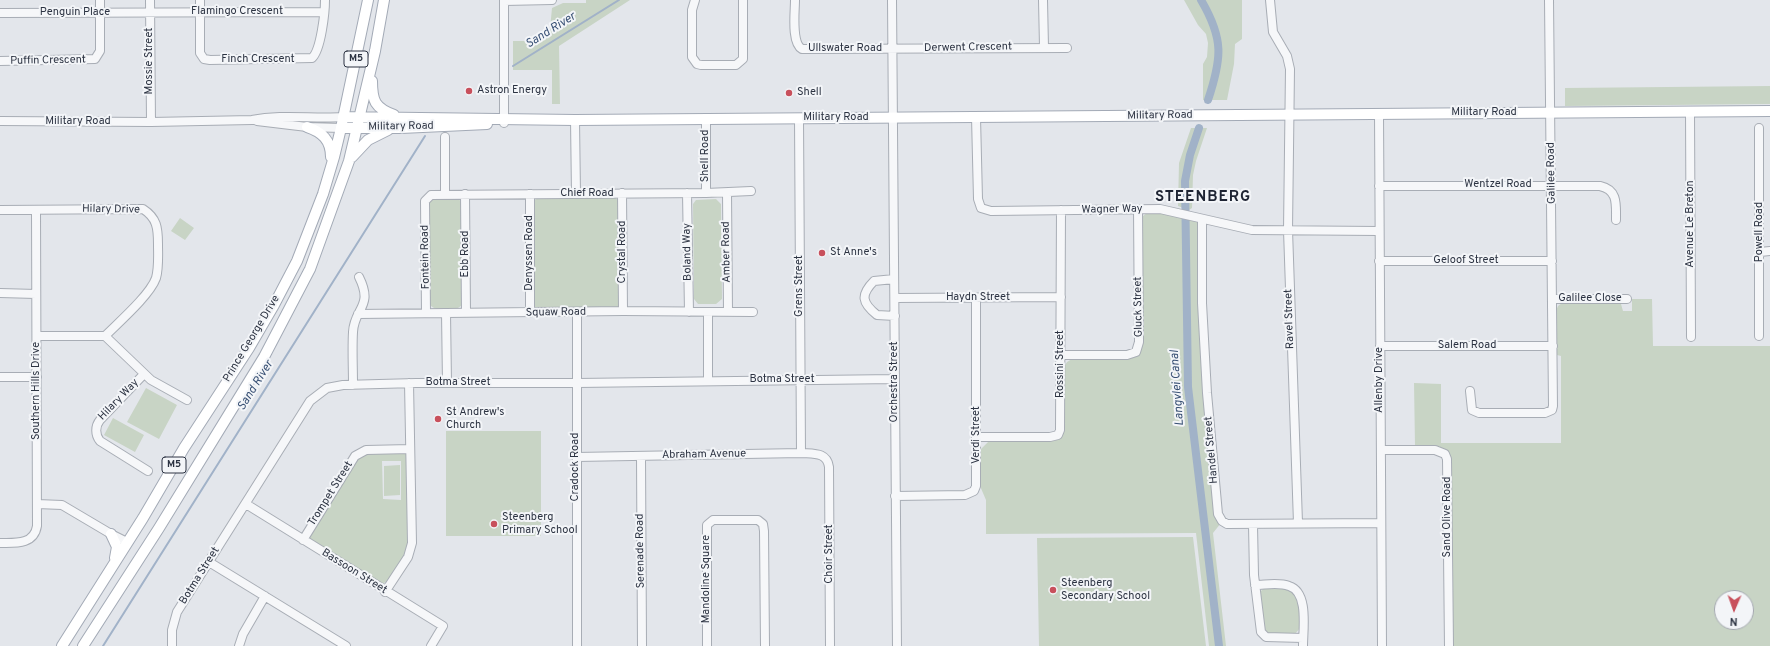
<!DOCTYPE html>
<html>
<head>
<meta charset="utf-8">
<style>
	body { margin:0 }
	#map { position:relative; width:1770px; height:646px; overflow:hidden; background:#e3e6eb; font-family:Overpass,sans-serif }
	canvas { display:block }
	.north { position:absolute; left:1714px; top:590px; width:40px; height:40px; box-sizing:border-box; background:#f3f5f8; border:1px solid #a3a7af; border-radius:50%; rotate:182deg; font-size:11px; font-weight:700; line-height:16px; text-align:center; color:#2c3342 }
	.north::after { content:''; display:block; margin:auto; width:14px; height:18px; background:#c8505c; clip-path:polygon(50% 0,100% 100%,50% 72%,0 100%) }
</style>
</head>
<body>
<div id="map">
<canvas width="1770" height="646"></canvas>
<div class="north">N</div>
</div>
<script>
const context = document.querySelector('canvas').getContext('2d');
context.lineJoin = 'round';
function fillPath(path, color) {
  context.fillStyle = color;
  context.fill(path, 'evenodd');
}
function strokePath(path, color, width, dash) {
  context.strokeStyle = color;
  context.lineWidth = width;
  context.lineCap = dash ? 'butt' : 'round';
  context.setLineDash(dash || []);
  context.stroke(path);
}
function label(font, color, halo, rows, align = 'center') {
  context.font = font + ' Overpass,sans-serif';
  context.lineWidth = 4;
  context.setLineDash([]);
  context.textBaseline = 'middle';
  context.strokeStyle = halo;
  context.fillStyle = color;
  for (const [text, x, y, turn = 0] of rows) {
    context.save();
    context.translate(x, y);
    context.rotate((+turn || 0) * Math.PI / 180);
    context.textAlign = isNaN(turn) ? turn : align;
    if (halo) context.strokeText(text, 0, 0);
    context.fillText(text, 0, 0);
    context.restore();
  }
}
fillPath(new Path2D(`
	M586,0H630L559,46L560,104H552V70H513V41H530L550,29L552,8L563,3H586Z
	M1184,0H1242V39L1235,44L1234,64L1227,100H1203V64L1207,57L1208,43L1206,34L1198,25Z
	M1770,86V104L1565,106V88Z
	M1191,128H1207L1196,161L1193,175L1192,208L1189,210L1178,206L1179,163Z
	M614,197L618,200L620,204V303L618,307L615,309L540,310L535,308L533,303V204L534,200L539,198Z
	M434,198H456L461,201L463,207V303C459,313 433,313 429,303L428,205L430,201Z
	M716,199L721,204L722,299L716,304H698L694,299L693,204L696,200Z
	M1147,213H1164L1196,221L1199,224L1200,309L1221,523L1213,533L1226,646H1209L1196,533L986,534V500L980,486V450L989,441H1054L1062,437L1064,430V367L1067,362L1072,359L1138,354L1142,347L1141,222L1143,216Z
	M180,218L194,228L185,240L171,231Z
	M1632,299H1652L1653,346H1770V646H1449L1445,454L1439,446H1415L1414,383L1441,384V443H1561V356L1557,355L1556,311L1558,306L1562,303L1616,302L1621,304L1623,311H1632ZM1722,598H1746V622H1722Z
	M146,388L177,405L159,439L127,422Z
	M113,418L144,435L135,452L104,435Z
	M446,431H541V536H446Z
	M404,453H407L408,546C405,555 391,581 382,584L309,539V535L355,460L364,454ZM382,461H401V500L383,499Z
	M400,465V495L384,496V466Z
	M1193,537L1206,646H1039L1037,538Z
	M1286,587L1300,598V628L1295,634H1268L1265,632L1260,592L1264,588Z`), '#c8d4c5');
strokePath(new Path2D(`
	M513,66L619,0
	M103,646L425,136`), '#a1b2c8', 2);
strokePath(new Path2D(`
	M1201,0C1224,39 1222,58 1208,100
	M1199,128L1190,155L1185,181L1188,387L1219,646`), '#a1b2c8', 8);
const minor = new Path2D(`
	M150,0L151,122
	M200,0V53L204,59L210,60L312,58C321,50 325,12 325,0
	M504,0V123
	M695,0L692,10V57L697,64L701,65H736L743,59V0
	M795,0C795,12 791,43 802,49L1067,48
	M892,0L897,646
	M1043,0L1044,47
	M1270,0L1273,32L1287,56L1290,69L1288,230L1298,523
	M504,1L552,0
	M0,13L324,12
	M0,61L95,59L100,51V0
	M1690,111L1691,337
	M1379,114L1382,646
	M976,117L978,199L981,208L991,211L1160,209L1252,230L1379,231
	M799,118L801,453
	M706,119V193
	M575,120L576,194
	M0,121L151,122L252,120C282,114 313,119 343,117
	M257,121L307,127L341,128
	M1759,128V336
	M1379,186H1600C1618,190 1616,204 1616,220
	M622,193L623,311
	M687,193L689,312
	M727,193L728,311
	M445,194V137
	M465,194L466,313
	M530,194V313
	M0,210L143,209C157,218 158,228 158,244C158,255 159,267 156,278C150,295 119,322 105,336
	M1202,219V303L1207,393L1218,514L1222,521L1227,524L1381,523
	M1760,252L1770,251
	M1379,261H1552
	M894,279L874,281C860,295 862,303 877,315L895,316
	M0,293L36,294
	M895,298L1061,297
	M1552,299H1627
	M426,313L425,201L431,195L706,193L751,191
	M446,313L447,383
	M358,314L623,311L753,312
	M37,336H105L151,380L187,400
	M1380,346H1553
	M1061,355H1127L1136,352L1139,342L1138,209
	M144,374L100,420C95,426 95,435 100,441L148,471
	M0,377H37
	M708,380V312
	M353,385C353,367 352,350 353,332C354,308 374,307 359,277
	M1470,391L1472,410L1479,413H1545L1552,410L1553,406L1549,0
	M977,437H1050L1058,435L1060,430L1061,210
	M1381,450H1435L1445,454L1447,459L1449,646
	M641,456L642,646
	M576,457L801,453C814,454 827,452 829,467L830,646
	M895,496L965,495L974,491L976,486V298
	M37,504L62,505L111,534L127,542
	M246,504L443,626L431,646
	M1253,525L1254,575L1261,632L1266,637L1303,638
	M303,540L355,456L366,450L410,449
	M0,543C15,543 34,545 37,526L36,210
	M209,562L346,646
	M1255,585C1265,585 1279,582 1289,586C1309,592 1303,629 1303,646
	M385,592L408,557L412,543L409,383
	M172,646V630L177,612L310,401L327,388L343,385L416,383H577L895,379
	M239,646L243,634L265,596
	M577,646V313
	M707,646V525L713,520H758L763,524L764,531L765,646`);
const major = new Path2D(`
	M372,81C372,101 375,108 394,115
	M343,117L575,120L1770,111
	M307,127C322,132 331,140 331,157
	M341,128H401L487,124
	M352,157L368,140L388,130
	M111,534L117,547L115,558
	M62,646L143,518L184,448L249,348L274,305L297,261L323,194L334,157L341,128L368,0
	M83,646L159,528L264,357L310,269L349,161L375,51L384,0`);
strokePath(minor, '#a8adb5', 10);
strokePath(major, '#a3aab6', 12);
strokePath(minor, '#f6f7f9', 8);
strokePath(major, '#fff', 10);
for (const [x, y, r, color] of [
	[469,91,4,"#c8505c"],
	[789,93,4,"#c8505c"],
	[822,253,4,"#c8505c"],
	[438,419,4,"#c8505c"],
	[494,524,4,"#c8505c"],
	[1053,590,4,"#c8505c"]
]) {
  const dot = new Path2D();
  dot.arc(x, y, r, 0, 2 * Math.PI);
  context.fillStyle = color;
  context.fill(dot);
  strokePath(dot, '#f3f5f8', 1.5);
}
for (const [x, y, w] of [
	[356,59,24],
	[174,465,24]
]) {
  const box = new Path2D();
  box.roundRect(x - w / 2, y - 8, w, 16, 3);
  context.fillStyle = '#f3f5f8';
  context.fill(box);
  strokePath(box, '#2c3342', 1);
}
label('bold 10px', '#2c3342', null, [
	["M5",356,59],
	["M5",174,465]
]);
label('11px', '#2c3342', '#f3f5f8', [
	["Flamingo Crescent",237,12],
	["Penguin Place",75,13],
	["Derwent Crescent",968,48,-1],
	["Ullswater Road",845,49],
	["Finch Crescent",258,60],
	["Puffin Crescent",48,61,-1],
	["Mossie Street",150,61,-90],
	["Military Road",1484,113],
	["Military Road",1160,116,-1],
	["Military Road",836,118],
	["Military Road",78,122],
	["Military Road",401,127,-1],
	["Shell Road",706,156,-90],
	["Galilee Road",1552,173,-91],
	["Wentzel Road",1498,185],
	["Chief Road",587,194],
	["Hilary Drive",111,210,1],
	["Wagner Way",1112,210,-1],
	["Avenue Le Breton",1691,224,-90],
	["Powell Road",1760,232,-90],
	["Crystal Road",623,252,-90],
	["Boland Way",688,252,-91],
	["Amber Road",727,252,-91],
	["Denyssen Road",530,253,-90],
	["Ebb Road",466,254,-90],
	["Fontein Road",426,257,-91],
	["Geloof Street",1466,261],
	["Grens Street",800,286,-90],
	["Haydn Street",978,298],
	["Galilee Close",1590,299],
	["Gluck Street",1139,307,-91],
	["Squaw Road",556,313,-1],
	["Ravel Street",1290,319,-92],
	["Prince George Drive",252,339,-59],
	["Salem Road",1467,346],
	["Rossini Street",1061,364,-90],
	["Botma Street",782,380],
	["Allenby Drive",1380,380,-90],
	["Orchestra Street",895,382,-90],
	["Botma Street",458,383],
	["Southern Hills Drive",37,391,-90],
	["Hilary Way",119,400,-46],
	["Verdi Street",977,435,-90],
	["Handel Street",1212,450,-95],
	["Abraham Avenue",704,455,-1],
	["Cradock Road",576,467,-90],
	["Trompet Street",331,494,-58],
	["Sand Olive Road",1448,517,-90],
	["Serenade Road",641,551,-91],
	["Choir Street",830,554,-90],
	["Bassoon Street",354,572,32],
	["Botma Street",200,576,-58],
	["Mandoline Square",707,579,-90]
]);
label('11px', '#2c3342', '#f3f5f8', [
	["Astron Energy",477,91],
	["Shell",797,93],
	["St Anne's",830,253],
	["St Andrew's",446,413],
	["Church",446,426],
	["Steenberg",502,518],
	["Primary School",502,531],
	["Steenberg",1061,584],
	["Secondary School",1061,597]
], 'left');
label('italic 12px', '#385074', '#f3f5f8', [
	["Sand River",551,31,-32],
	["Sand River",256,386,-58],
	["Langvlei Canal",1178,388,-94]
]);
context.letterSpacing = '1px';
label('bold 15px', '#1e2433', '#f3f5f8', [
	["STEENBERG",1203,198]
]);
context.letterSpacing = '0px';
</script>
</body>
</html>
